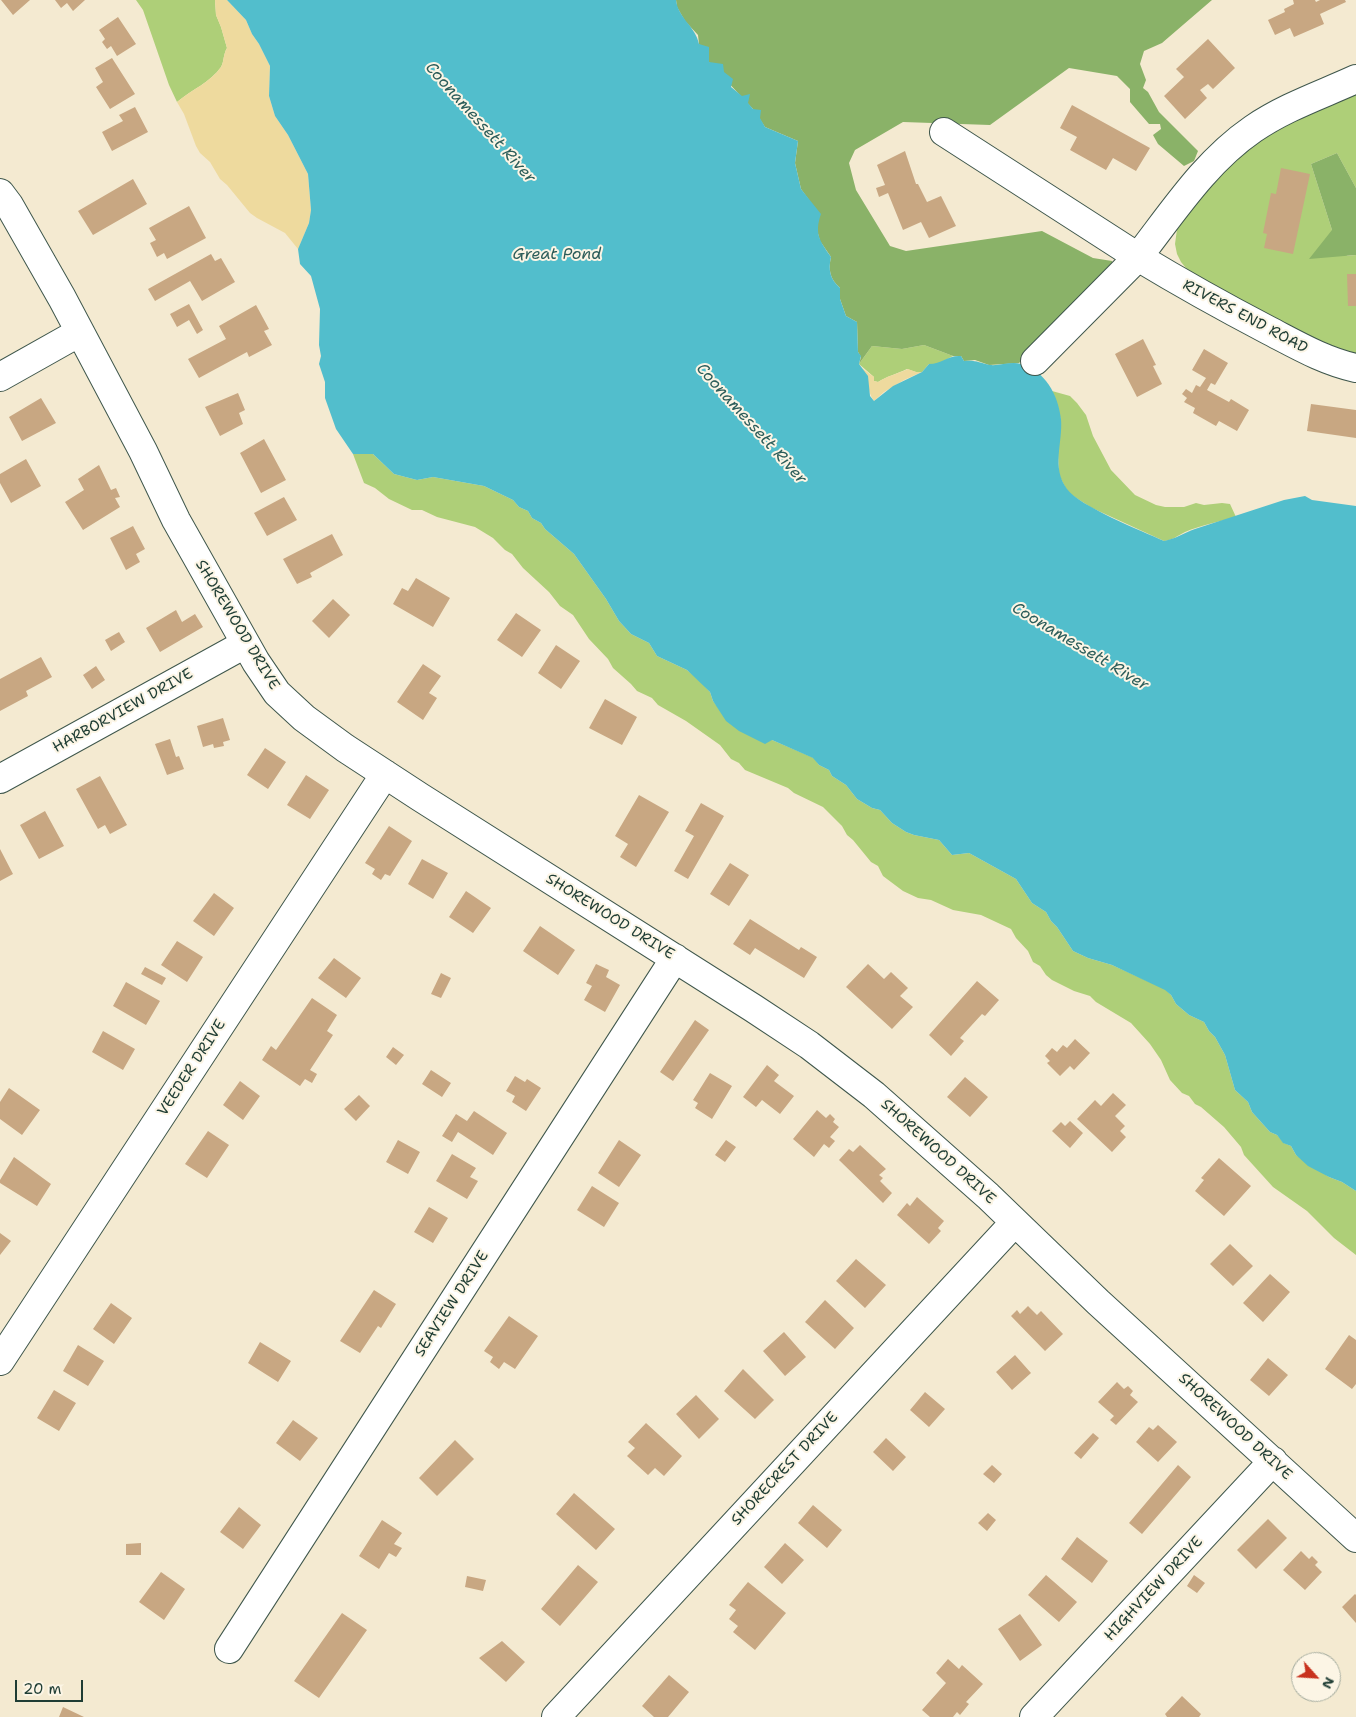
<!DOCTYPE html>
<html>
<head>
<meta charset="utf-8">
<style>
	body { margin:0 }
	#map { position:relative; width:1356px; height:1717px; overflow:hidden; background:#f4ead1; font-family:"Shantell Sans",sans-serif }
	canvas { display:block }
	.north { position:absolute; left:1291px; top:1652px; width:50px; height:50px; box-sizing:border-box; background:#fcf5e5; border:1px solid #a4ab9e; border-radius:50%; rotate:116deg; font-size:14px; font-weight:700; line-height:20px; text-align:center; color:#1f3d34 }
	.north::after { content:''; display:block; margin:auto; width:18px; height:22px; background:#c8321e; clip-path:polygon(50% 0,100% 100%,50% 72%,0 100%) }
	.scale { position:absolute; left:15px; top:1680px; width:68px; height:22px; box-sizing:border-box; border:2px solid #1f3d34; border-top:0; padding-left:6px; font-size:15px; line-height:18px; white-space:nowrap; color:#1f3d34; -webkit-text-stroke:4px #fcf5e5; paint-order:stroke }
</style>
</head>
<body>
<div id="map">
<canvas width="1356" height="1717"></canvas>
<div class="north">N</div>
<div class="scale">20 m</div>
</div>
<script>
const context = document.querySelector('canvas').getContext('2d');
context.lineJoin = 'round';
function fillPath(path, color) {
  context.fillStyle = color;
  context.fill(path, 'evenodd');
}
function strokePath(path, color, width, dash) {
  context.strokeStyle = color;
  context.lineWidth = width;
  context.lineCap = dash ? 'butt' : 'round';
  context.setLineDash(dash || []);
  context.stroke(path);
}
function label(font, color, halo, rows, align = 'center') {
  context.font = font + ' "Shantell Sans",sans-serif';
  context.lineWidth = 4;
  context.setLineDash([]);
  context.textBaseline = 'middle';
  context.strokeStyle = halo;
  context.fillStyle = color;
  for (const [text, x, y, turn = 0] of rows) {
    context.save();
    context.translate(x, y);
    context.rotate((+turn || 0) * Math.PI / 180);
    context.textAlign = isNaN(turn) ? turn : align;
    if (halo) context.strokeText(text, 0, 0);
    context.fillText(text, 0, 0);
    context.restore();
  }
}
fillPath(new Path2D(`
	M136,0H215L216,15L221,27L227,48C223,55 224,62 221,67C211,82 191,90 177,102L169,85L143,10Z
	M1356,91V188L1337,153L1311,164L1332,230L1347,256L1356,255V361L1343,357L1190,273L1181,262L1177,254L1175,244L1178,222L1212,179L1258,139L1300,117Z
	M924,345L953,356L938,364H929L922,372H916L907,369C897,374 887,376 878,382L874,381V377L859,364L872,346L902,349Z
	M1052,391L1070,396L1077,403L1086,415L1093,436L1111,470L1135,495L1156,505L1165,507H1184L1196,503L1204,505L1222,503L1230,504L1236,517C1219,522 1201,525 1185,532C1177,536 1173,540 1164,541L1092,508L1070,494L1065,487L1059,475L1058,453L1061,420Z
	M353,454H373L394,474L417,480L433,477L484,486L513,500L519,507L528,511L532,518L541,523L545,529L574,554L606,599L619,621L631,634L649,643L657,656L687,670L700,681L710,692L713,701L723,714L772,740L814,758L819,765L829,770L832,776L846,785L857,799L872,808L880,810L892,823L906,832L914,835L939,840L952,855L969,853L1016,879L1032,903L1046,912L1051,921L1057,927L1073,951L1088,958L1112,965L1165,989L1171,995L1176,1004L1189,1015L1204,1022L1209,1031L1215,1037L1225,1055L1235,1090L1248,1102L1252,1112L1270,1132L1277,1135L1284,1143L1291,1146L1296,1155L1329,1177L1342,1182L1356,1191V1255L1334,1238L1307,1211L1273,1187L1244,1155L1241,1147L1224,1127L1201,1107L1195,1104L1189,1096L1182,1093L1170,1080L1161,1060L1150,1044L1131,1023L1096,1002L1090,996L1074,991L1052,980L1046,975L1040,966L1033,962L1028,951L1016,938L1011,929L981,915L953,910L931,900L918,898L903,891L883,876L878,866L871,862L853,840L847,835L842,826L823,807L794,793L788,788L745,770L739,763L731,759L720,745L686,721L658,705L652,698L637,691L631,684L613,668L608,659L589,639L573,615L560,606L549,592L523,568L512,554L505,550L493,538L475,527L437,517L422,510H412L389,499L375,488L364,483Z`), '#aecf78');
fillPath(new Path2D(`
	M676,0H1212L1162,43L1144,51L1140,64L1146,80L1143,88L1148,92L1159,112L1198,151L1194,161L1184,166L1158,144L1153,135L1161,129L1160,124H1149L1130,102V89L1117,76L1069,68L990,125L903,122L855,150L849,163L856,190L890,246L906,251L1042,231L1093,258L1112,261L1113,276L1019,363L989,365L975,360L964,361L961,356H953L924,345L902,349L872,346L859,364L861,357L858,352L857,322L846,316L840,299V288C830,279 828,270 831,257L820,241L809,200L801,189L795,163L798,141L765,127L753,109L709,62L699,44L698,35L685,21L677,7Z
	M1337,153L1356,188V255L1309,259L1332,230L1311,164Z`), '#8ab268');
fillPath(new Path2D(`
	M215,0H227L246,20L252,34L259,44L270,66L269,96L275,116L288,135L308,174L311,210L309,223L298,249L285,233L257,218L250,213L227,185L220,179L210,162L200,153L196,146L184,114L177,102C191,90 211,82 221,67C224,62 223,55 227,48L221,27L216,15Z
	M862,368L874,377V381L878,382C887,376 897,374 908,369L916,372H922L904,380L884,392L874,401C866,390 870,380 862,368Z`), '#eeda9e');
fillPath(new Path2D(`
	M227,0H676C678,18 696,27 699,44L709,47V62L723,64L724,72L733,79L731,87L742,96L750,94L748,103L753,109L761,110L760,118L765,127L798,141L795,163L801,189L821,214C814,234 820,241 831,257C828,270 830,279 840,288V299L846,316L857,322L858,352L861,356L859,364L868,376L870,396L874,401L893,386L922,372L929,364C942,364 948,355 961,356L964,361C977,360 979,363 990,365C1000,366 1011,361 1021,364C1045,371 1058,394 1061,419C1063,443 1051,467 1067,489C1079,506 1142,531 1164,541C1175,539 1184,533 1195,529L1284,500L1305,496L1312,500L1356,506V1191L1342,1182L1329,1177L1308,1166L1296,1155L1291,1146L1283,1143L1277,1135L1270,1132L1252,1112L1248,1102L1235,1090L1225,1055L1215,1037L1209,1031L1204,1022L1189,1015L1176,1004L1171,995L1165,990L1112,965L1088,958L1073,951L1057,927L1051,921L1046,912L1032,903L1016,879L969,853L952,855L939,840L914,835L906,832L892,823L880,810L872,808L857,799L846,785L832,776L829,770L819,765L813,758L772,740L765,744L739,731L726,721L713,701L710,692L687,670L657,656L649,643L631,634L619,621L606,599L574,554L545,529L541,523L532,518L528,511L519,507L513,500L484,486L433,477L417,480L394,474L373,454H353L336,429L325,398V382L319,364L321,356L319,345L320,309L311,276L300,264L298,249L309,223L311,210L308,174L288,135L275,116L269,96L270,66L259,44L252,34L246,20Z`), '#52becc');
fillPath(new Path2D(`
	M1,0H30L13,15Z
	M55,0H85L73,11L67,3L61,8Z
	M1293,0H1315L1316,2L1320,0H1345L1346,2L1320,14L1324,24L1294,37L1290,28L1275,35L1268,20L1285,12L1284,9L1294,4Z
	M118,17L136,44L117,56L111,46L107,49L102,42L105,39L99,30Z
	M1208,39L1235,68L1213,89L1208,84L1200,90L1207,98L1185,119L1164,96L1184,77L1176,69Z
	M112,58L135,94L110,109L96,87L103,82L95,68Z
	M1072,105L1150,148L1136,171L1113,158L1106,170L1070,150L1077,137L1060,128Z
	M135,107L148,132L112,151L102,132L123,121L119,115Z
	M905,151L916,184H918L927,202L941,196L956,226L929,238L921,222L903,230L888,193L879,197L876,188L885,185L877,165Z
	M1281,168L1310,174L1293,254L1264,248L1267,234L1263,233L1271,193L1276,194Z
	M133,179L147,204L93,235L78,211Z
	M189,206L206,238L167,259L164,253L157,257L150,243L156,240L149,228Z
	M211,254L215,261L221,258L235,282L202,301L190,281L155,301L148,289Z
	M1347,274H1356V306H1348Z
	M189,304L203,330L197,334L189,320L177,327L170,314Z
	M256,305L269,329L264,331L272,345L249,357L247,352L199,378L188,359L226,339L219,326Z
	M1143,339L1156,365L1153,366L1162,384L1137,397L1115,354Z
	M1204,349L1228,363L1215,385L1211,383L1207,390L1229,402L1231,399L1249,410L1237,431L1219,421L1216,426L1193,413L1195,408L1184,402L1187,398L1182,394L1186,389L1192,393L1196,385L1200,387L1206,378L1192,370Z
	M238,393L245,410L239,413L243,424L220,436L205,407Z
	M41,398L56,423L22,441L9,417Z
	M1311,404L1356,410V438L1307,431Z
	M264,439L286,480L261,493L240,453Z
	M26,459L41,486L11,503L0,483V474Z
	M99,465L111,490L116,488L120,497L115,498L120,507L83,530L65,502L84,490L78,479Z
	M284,497L297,520L267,536L254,513Z
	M133,526L145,549L136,554L140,562L126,570L110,538Z
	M332,534L343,555L310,573L312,577L297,584L283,559Z
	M416,578L450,598L433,627L393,604L402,588L408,591Z
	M333,599L350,615L329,638L312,621Z
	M176,610L182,622L195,614L203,627L160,652L146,628Z
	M516,613L541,630L522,657L497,640Z
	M119,632L125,642L111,651L105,640Z
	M556,645L580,661L561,689L538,673Z
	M41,657L52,677L26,691L28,696L0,711V679Z
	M423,664L441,676L429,693L437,698L423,720L397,702Z
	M96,666L105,680L92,689L83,675Z
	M605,699L637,717L622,745L589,728Z
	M223,718L230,740L223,742L224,746L214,748L213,744L203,747L197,726Z
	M170,739L176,757L179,756L184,769L167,775L155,744Z
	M265,748L286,762L268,789L247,775Z
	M306,775L329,790L310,819L287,805Z
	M100,776L127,825L110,834L105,825L98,829L76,789Z
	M639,795L669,812L636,867L620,857L628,844L615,836Z
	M701,803L724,816L688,879L674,871L694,836L685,831Z
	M45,811L64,846L39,859L20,825Z
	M389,826L412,841L390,876L385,874L381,880L372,874L375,869L365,863Z
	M0,849L13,874L0,881Z
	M422,859L448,873L433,899L408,884Z
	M730,863L749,875L729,906L710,894Z
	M466,891L491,908L473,933L449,917Z
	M214,893L234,908L214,936L193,921Z
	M750,919L799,950L801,947L817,957L804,978L755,948L750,955L733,944Z
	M540,926L575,950L558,975L523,951Z
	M177,941L203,957L187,982L161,965Z
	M334,958L361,978L346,998L318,978Z
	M596,964L609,970L606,977L620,985L605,1012L584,1000L592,986L586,983Z
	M868,964L884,979L891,972L908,988L900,996L913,1007L892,1029L846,987Z
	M145,967L166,978L162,985L141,974Z
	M441,973L451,978L441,998L431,994Z
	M977,981L999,1000L985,1016L982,1014L960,1038L964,1041L951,1056L929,1035Z
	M126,982L160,1001L146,1025L113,1006Z
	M312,998L337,1015L327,1031L333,1035L310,1070L317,1074L312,1083L305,1079L300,1086L262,1060L271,1046L276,1050Z
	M695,1020L709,1030L673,1081L660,1072Z
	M103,1031L135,1049L123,1070L92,1052Z
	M1075,1039L1090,1053L1074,1070L1070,1066L1060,1076L1047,1063L1050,1061L1045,1056L1052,1048L1057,1052L1063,1045L1067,1048Z
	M393,1047L404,1055L396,1065L386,1057Z
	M767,1065L779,1075L774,1081L794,1096L780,1114L762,1100L756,1107L743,1097Z
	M431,1070L451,1083L442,1097L422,1084Z
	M710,1073L732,1086L712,1119L695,1108L698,1103L693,1100Z
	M515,1076L525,1082L527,1079L541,1088L526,1111L512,1102L515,1096L506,1091Z
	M965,1077L988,1097L970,1117L947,1097Z
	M240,1081L260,1096L243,1120L223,1105Z
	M9,1088L40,1110L22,1135L0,1119V1102Z
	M1113,1093L1126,1105L1115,1116L1125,1126L1120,1131L1126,1137L1112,1152L1077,1119L1095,1100L1101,1106Z
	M359,1095L370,1106L356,1121L344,1109Z
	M817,1110L826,1118L830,1114L835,1119L833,1122L839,1127L830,1137L835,1141L829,1148L824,1144L814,1157L793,1139Z
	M474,1111L507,1133L493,1155L458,1132L452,1142L442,1136L456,1114L467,1121Z
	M1070,1121L1083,1133L1070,1148L1052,1131L1061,1122L1065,1126Z
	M208,1131L229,1145L207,1178L185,1164Z
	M398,1140L420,1152L408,1174L386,1162Z
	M619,1140L641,1155L619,1187L598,1173Z
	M726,1140L736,1147L725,1162L715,1155Z
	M860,1145L886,1169L879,1175L883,1178L880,1181L892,1193L883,1203L839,1160L849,1149L853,1152Z
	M452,1154L476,1168L470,1177L478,1181L467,1199L436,1181Z
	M14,1157L51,1184L37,1206L0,1183V1180Z
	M1219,1158L1251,1186L1224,1216L1195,1191L1204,1180L1201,1178Z
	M592,1186L619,1203L604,1227L577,1210Z
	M917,1197L944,1221L938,1228L941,1231L929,1244L897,1215L907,1203L910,1206Z
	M429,1207L448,1218L433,1243L414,1232Z
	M0,1233L11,1241L0,1255Z
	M1230,1244L1253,1266L1233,1286L1210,1264Z
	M856,1259L886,1285L865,1308L836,1281Z
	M1270,1274L1290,1292L1263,1322L1243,1303Z
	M374,1290L396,1304L381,1328L378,1326L360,1353L340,1341Z
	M825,1300L854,1328L835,1349L805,1322Z
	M111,1303L132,1318L114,1344L93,1329Z
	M1028,1306L1037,1315L1041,1311L1063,1334L1045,1351L1011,1316L1017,1310L1020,1314Z
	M509,1316L538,1336L515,1369L504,1362L499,1369L490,1362L493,1357L484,1351Z
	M784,1332L806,1357L785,1376L763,1351Z
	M1349,1335L1356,1340V1384L1352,1389L1325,1369Z
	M260,1342L291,1361L278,1382L248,1363Z
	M78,1345L104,1361L88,1386L63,1371Z
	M1015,1355L1031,1373L1012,1390L996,1372Z
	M1268,1358L1288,1375L1269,1396L1250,1380Z
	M743,1369L774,1400L755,1419L724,1391Z
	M1117,1382L1124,1389L1128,1386L1133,1391L1130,1395L1138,1402L1116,1425L1110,1420L1114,1416L1098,1402Z
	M54,1390L76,1403L59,1431L37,1418Z
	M925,1392L945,1409L929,1427L910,1410Z
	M696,1395L719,1419L699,1439L676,1414Z
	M293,1420L318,1438L300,1461L276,1443Z
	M646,1423L682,1456L664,1476L655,1468L648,1475L627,1456L635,1448L628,1442Z
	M1158,1425L1177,1442L1158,1462L1136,1442L1149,1427L1153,1430Z
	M1093,1433L1099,1438L1081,1459L1074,1453Z
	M886,1438L906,1457L893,1471L873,1452Z
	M455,1440L474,1459L437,1496L419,1478Z
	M992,1465L1002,1474L994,1483L983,1474Z
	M1178,1465L1191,1477L1142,1534L1129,1523Z
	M574,1493L615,1529L596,1550L556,1514Z
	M813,1505L842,1530L827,1548L798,1523Z
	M239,1507L261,1525L243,1549L220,1532Z
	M988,1513L996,1520L987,1531L978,1523Z
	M1268,1519L1287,1538L1256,1569L1237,1550Z
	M382,1520L402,1533L394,1544L402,1548L396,1557L389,1553L379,1569L359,1556Z
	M1077,1537L1108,1561L1092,1583L1061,1559Z
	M141,1543V1555H126V1544Z
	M785,1543L804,1560L782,1584L764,1567Z
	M1301,1551L1309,1559L1312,1556L1318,1562L1315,1565L1322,1572L1305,1590L1283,1570Z
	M578,1565L598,1582L560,1626L541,1609Z
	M161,1572L185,1589L164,1620L139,1602Z
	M1046,1575L1077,1602L1059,1622L1028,1595Z
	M1194,1575L1205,1583L1197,1593L1187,1586Z
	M467,1576L486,1580L483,1591L465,1587Z
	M748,1582L786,1613L755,1650L733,1632L738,1626L729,1619L736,1610L729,1605Z
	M1355,1594L1356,1595V1623L1342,1607Z
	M342,1613L367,1630L319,1698L294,1681Z
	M1020,1614L1042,1645L1020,1661L998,1629Z
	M502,1641L525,1662L506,1682L479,1658Z
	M948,1659L959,1669L962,1665L983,1684L966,1702L969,1704L960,1715L957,1712L953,1717H930L922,1710L946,1683L936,1673Z
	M669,1675L689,1692L668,1717H654L642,1706Z
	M1182,1696L1201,1714L1199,1717H1167L1165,1714Z
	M63,1707L84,1717H59Z`), '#c8a782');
const minor = new Path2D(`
	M1356,79C1321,95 1285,107 1253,129C1205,162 1173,212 1138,257C1181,283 1224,307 1268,330C1297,345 1324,361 1356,368
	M944,132L1138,257L1035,361
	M0,193L9,205L62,298L143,451L176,520L256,662L277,693L304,718L345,748L420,797L753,1008L809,1045L874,1095L988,1196L1098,1302L1356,1538
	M0,377L80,332
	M0,779L245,644
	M0,1361L385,774
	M229,1649L675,958
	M556,1717L1015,1222
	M1034,1717L1273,1461`);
strokePath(minor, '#3f574c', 30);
strokePath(minor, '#fff', 28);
label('15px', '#1f3d34', '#fcf5e5', [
	["RIVERS END ROAD",1245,317,28],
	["SHOREWOOD DRIVE",237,625,59],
	["HARBORVIEW DRIVE",123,711,-29],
	["SHOREWOOD DRIVE",610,917,32],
	["VEEDER DRIVE",192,1068,-57],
	["SHOREWOOD DRIVE",938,1152,42],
	["SEAVIEW DRIVE",452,1304,-57],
	["SHOREWOOD DRIVE",1235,1427,43],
	["SHORECREST DRIVE",785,1469,-47],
	["HIGHVIEW DRIVE",1154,1589,-47]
]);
label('italic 16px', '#2c5d5a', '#fcf5e5', [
	["Coonamessett River",480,123,48],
	["Great Pond",557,255],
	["Coonamessett River",751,424,48],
	["Coonamessett River",1080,647,31]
]);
</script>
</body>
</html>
